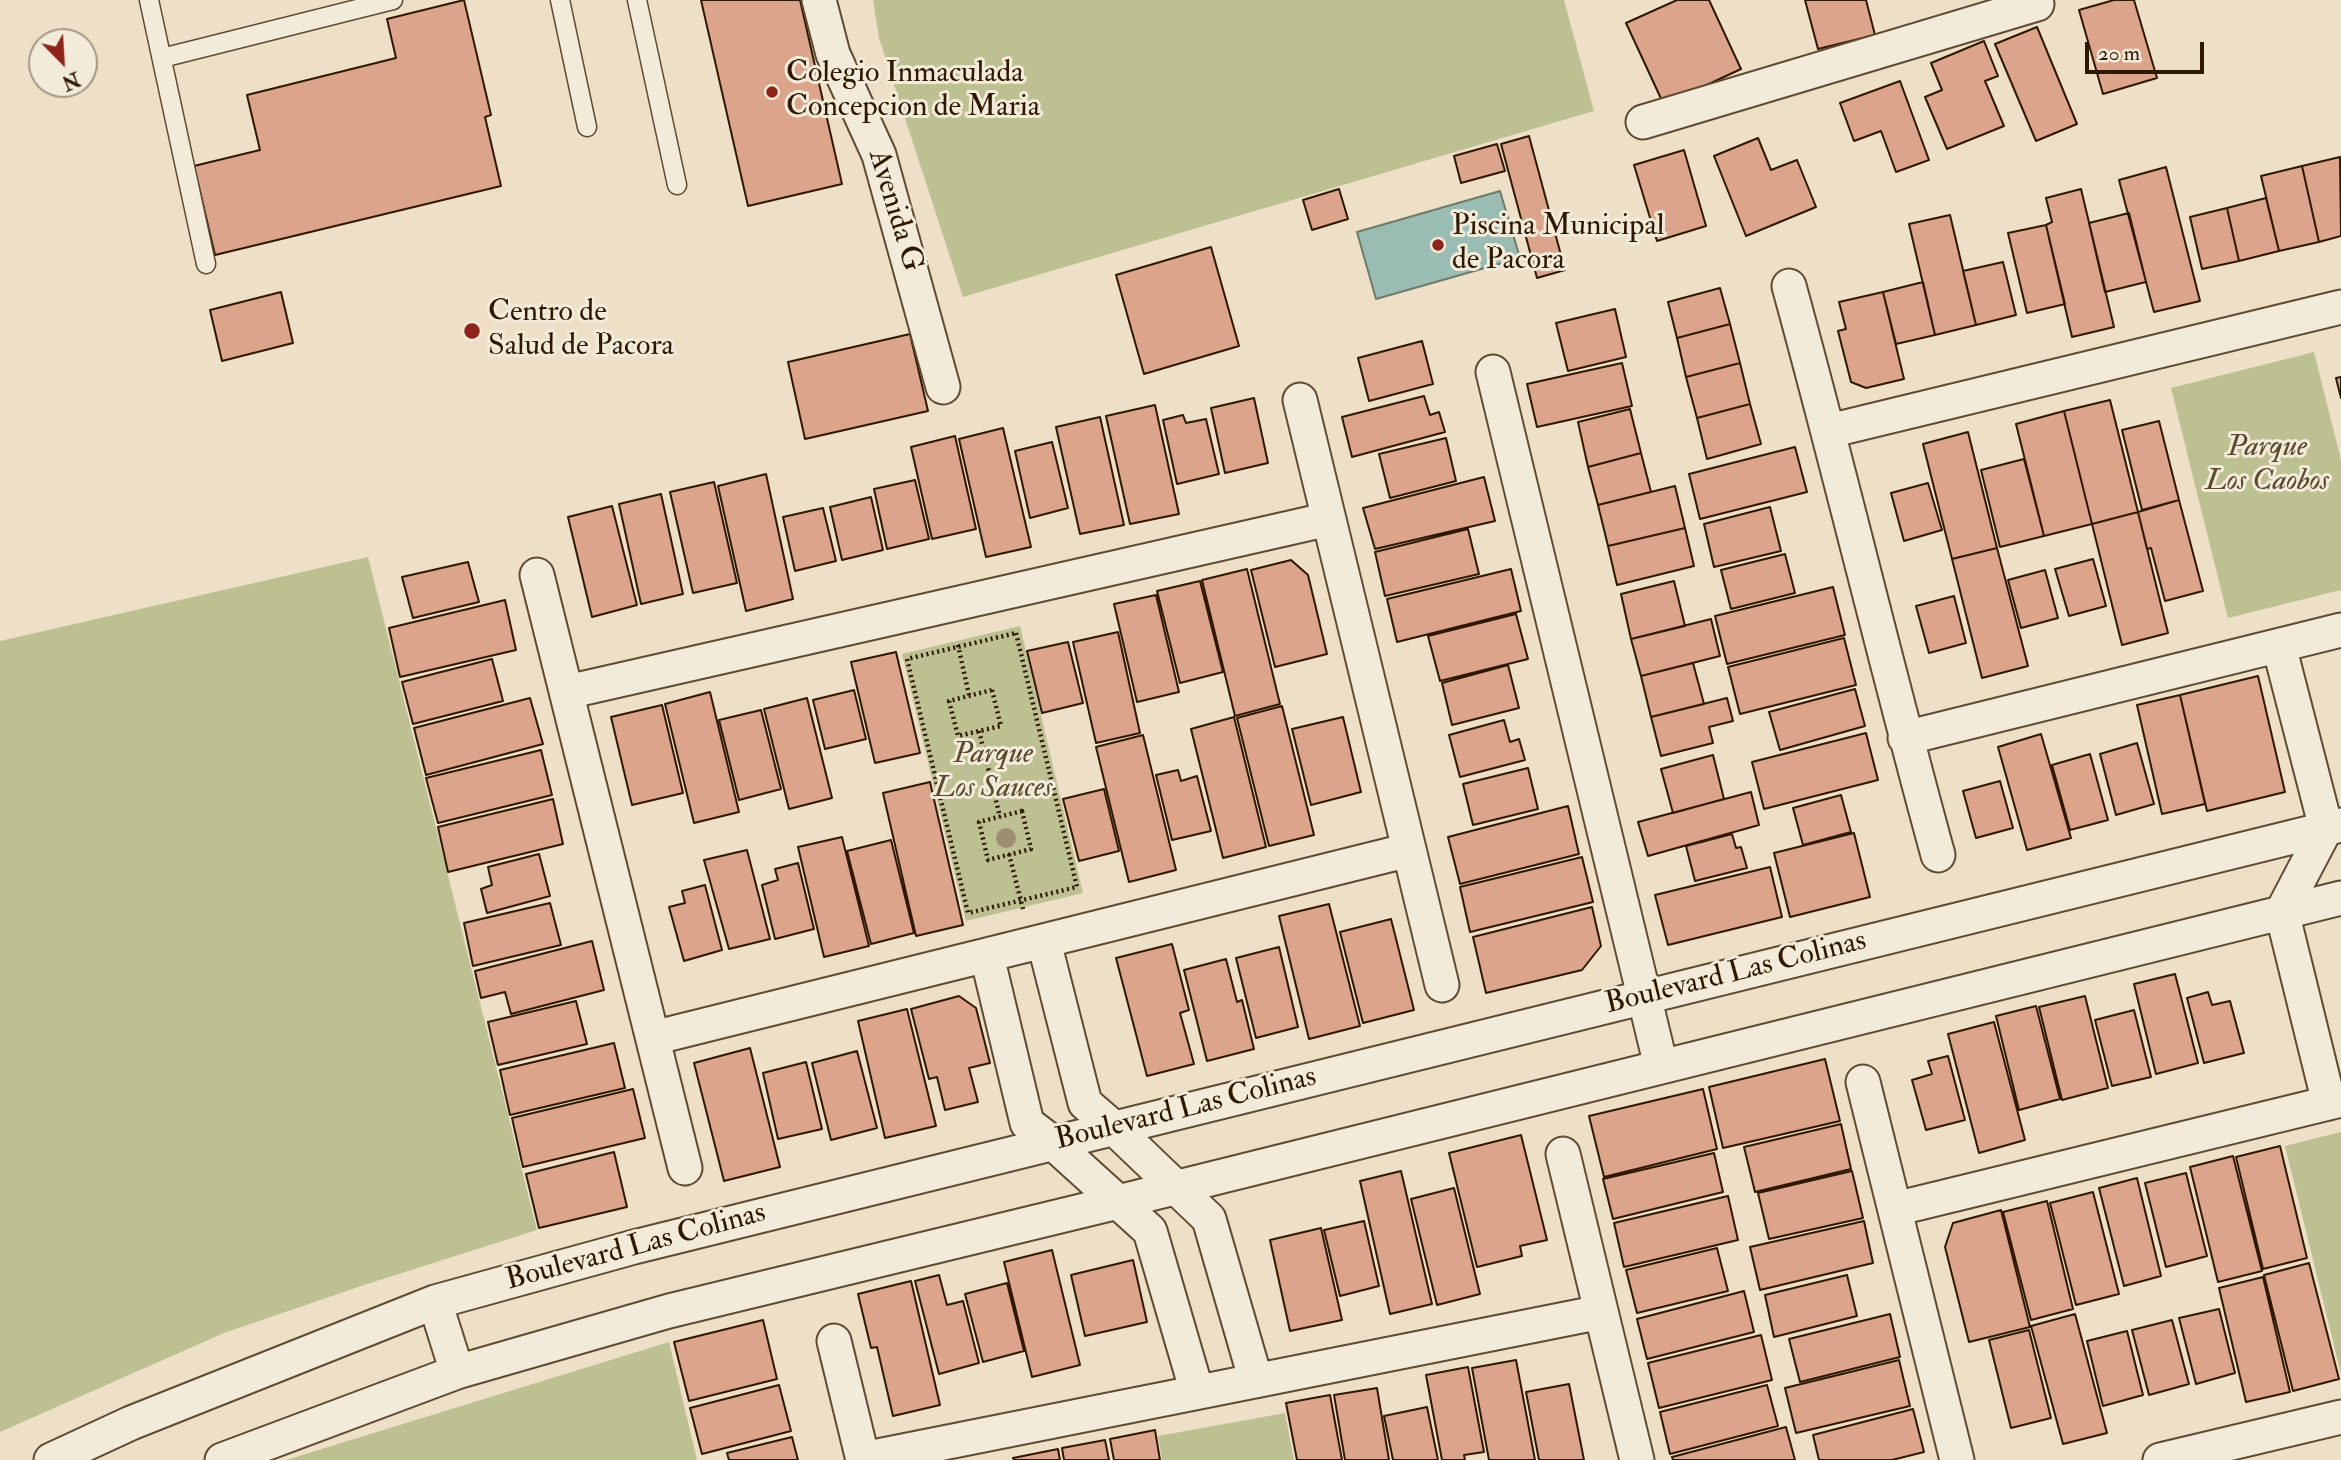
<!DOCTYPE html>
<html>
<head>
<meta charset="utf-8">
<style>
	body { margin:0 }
	#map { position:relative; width:2341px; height:1460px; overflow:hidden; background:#ede0c6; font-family:"IM FELL Double Pica",serif }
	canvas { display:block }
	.north { position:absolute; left:28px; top:28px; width:70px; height:70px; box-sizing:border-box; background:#f3ebda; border:2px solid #a49783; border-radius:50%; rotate:156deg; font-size:19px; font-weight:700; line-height:28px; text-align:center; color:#2e1900 }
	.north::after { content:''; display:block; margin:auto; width:24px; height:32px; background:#8f2418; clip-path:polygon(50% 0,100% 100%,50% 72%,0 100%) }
	.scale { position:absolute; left:2085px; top:42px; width:119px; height:32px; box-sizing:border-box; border:4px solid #2e1900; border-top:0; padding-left:9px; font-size:21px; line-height:24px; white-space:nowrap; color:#2e1900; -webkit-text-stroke:5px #f3ebda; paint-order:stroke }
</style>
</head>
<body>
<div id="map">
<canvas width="2341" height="1460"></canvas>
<div class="north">N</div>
<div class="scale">20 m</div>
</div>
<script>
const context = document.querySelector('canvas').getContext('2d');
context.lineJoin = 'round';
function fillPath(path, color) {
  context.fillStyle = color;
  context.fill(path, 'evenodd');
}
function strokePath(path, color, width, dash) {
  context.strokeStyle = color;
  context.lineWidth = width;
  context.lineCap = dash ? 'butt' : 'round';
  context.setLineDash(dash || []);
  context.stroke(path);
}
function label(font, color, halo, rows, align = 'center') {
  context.font = font + ' "IM FELL Double Pica",serif';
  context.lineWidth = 6;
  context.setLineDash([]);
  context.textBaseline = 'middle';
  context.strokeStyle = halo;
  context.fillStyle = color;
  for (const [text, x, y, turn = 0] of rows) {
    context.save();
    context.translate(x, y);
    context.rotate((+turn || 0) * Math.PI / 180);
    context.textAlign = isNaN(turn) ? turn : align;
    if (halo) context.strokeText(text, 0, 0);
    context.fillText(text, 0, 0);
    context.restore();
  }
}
fillPath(new Path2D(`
	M873,0H1564L1594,111L963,297L879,38Z
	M2314,352L2341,460V590L2228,618L2171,388Z
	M368,557L537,1230L364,1285L224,1333L0,1432V641Z
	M1020,626L1083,893L966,921L902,654Z
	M2341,1132V1374L2285,1146Z
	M669,1342L697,1460H286Z
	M1285,1413L1294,1460H1162L1158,1436Z`), '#bdc192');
const water = new Path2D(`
	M1500,191L1520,258L1376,299L1357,232Z`);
fillPath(water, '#99bdb3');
strokePath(water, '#6e7b6b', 2);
const building = new Path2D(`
	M464,0L491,115L485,117L501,186L215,255L194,166L260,150L247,95L396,58L387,19Z
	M701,0H800L842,184L748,206Z
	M1677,0H1709L1741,69L1664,105L1626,23Z
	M1805,0H1866L1875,35L1818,49Z
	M2114,0H2134L2157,78L2103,94L2079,10Z
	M2037,27L2077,124L2036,141L1995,44Z
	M1984,41L1998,76L1985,81L2004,126L1947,149L1925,97L1942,90L1931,63Z
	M1900,81L1929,160L1896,172L1881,131L1854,141L1840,103Z
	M1529,136L1565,270L1537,278L1501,144Z
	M1758,138L1771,170L1797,160L1816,207L1746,236L1714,156Z
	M1497,144L1505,171L1461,183L1454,156Z
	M1684,150L1706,226L1657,241L1634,165Z
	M2340,157L2341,236L2319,242L2302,166Z
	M2302,166L2319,242L2279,251L2261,176Z
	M2166,167L2200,301L2154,312L2119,180Z
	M1339,189L1348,219L1312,230L1303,200Z
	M2081,189L2114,327L2072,337L2046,225L2052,222L2046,198Z
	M2266,198L2279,251L2239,261L2227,208Z
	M2227,208L2239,261L2202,269L2190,217Z
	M2129,213L2146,282L2105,292L2089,223Z
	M1950,215L1976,325L1935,335L1909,224Z
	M2046,225L2065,304L2027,313L2008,233Z
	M1211,247L1239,346L1144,374L1116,275Z
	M2003,262L2016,315L1976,325L1963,271Z
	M1923,282L1935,335L1896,344L1883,292Z
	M1720,288L1730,324L1677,338L1668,302Z
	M281,292L293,343L222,361L210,310Z
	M1883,292L1904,379L1866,388L1851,382L1838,331L1846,329L1839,302Z
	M1615,309L1626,357L1568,371L1556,323Z
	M1730,324L1740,363L1686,377L1677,338Z
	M910,334L928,411L805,439L788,362Z
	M1422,341L1433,384L1369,401L1358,358Z
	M1622,363L1632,406L1537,427L1527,384Z
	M1740,363L1750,404L1697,418L1686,377Z
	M2341,377V398L2336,378Z
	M1424,396L1430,415L1439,412L1445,432L1352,457L1342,417Z
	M1254,398L1268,463L1225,473L1211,408Z
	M2110,400L2138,512L2092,524L2064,411Z
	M1750,404L1761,444L1707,459L1697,418Z
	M1155,405L1179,514L1130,524L1106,416Z
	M1630,409L1641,453L1588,467L1578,422Z
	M2064,411L2092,524L2044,536L2016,424Z
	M1183,415L1186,423L1206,419L1219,474L1177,484L1163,420Z
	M1100,417L1124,525L1080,534L1056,427Z
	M2159,421L2179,500L2142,510L2122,430Z
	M1003,428L1031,547L986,557L959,439Z
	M1968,432L1997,548L1952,559L1923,444Z
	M955,436L976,529L932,539L911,447Z
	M1446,438L1456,481L1390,498L1379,454Z
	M1052,442L1068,508L1030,518L1015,451Z
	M1795,447L1807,492L1700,519L1689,474Z
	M1641,453L1651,492L1598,505L1588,467Z
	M2024,459L2044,536L2000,547L1981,470Z
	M766,474L793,599L746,611L718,486Z
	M1484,477L1495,521L1375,549L1363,508Z
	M915,480L929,539L887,549L874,489Z
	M714,482L737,583L693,593L670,492Z
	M1928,483L1942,530L1904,541L1891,493Z
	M1675,486L1685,528L1608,546L1598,505Z
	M661,494L683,594L641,604L619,504Z
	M871,497L883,550L842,560L830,507Z
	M2179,500L2203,591L2165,601L2151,548L2147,549L2138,512Z
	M612,506L637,605L592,617L568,517Z
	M1770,507L1781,551L1714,567L1704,524Z
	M823,508L836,561L795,571L783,517Z
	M2138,512L2168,633L2122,645L2092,524Z
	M1685,528L1694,566L1617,585L1608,546Z
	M1468,529L1479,574L1385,596L1375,552Z
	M1997,548L2028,666L1982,678L1952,559Z
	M1785,554L1795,593L1731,609L1721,570Z
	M2093,559L2106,606L2069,616L2055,569Z
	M1291,560L1308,575L1327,654L1275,667L1251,570Z
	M468,562L479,602L413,618L402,577Z
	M1247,569L1280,704L1235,716L1202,580Z
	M1511,569L1521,611L1397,642L1387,599Z
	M2045,570L2058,618L2021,628L2008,580Z
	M1200,581L1223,672L1180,683L1157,591Z
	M1674,581L1685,626L1631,639L1621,594Z
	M1833,587L1845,635L1727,664L1715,616Z
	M1156,595L1179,692L1137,702L1114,604Z
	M1954,596L1966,643L1929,653L1916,606Z
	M505,600L516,650L400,677L389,628Z
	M1516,614L1528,659L1440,681L1428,636Z
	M1711,619L1720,656L1641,676L1631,639Z
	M1118,632L1140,733L1096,743L1073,642Z
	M1844,638L1856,685L1740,714L1728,667Z
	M1068,642L1083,703L1042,713L1027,651Z
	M896,652L920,753L875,763L851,662Z
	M492,659L503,701L413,724L402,682Z
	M1693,663L1704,704L1651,717L1641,676Z
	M1508,665L1519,708L1452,725L1442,683Z
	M2258,676L2285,792L2207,811L2180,695Z
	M1855,689L1865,726L1780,750L1769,712Z
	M854,690L866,739L825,749L813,700Z
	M710,692L739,812L694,823L665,704Z
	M2180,695L2205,804L2162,814L2137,705Z
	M530,698L543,744L426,775L414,728Z
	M807,698L832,798L789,809L764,709Z
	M1727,698L1733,721L1709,727L1713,743L1661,756L1651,717Z
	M662,705L683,793L632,805L611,717Z
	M1282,706L1314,835L1269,846L1237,718Z
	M761,710L781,789L739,800L719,720Z
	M1234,717L1266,847L1223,858L1191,729Z
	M1343,717L1361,792L1311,805L1292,729Z
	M1504,720L1510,742L1519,739L1525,760L1460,777L1449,735Z
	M1866,733L1878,780L1764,809L1752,762Z
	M2041,734L2071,838L2027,850L1998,747Z
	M1143,735L1176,870L1129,882L1096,747Z
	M2137,743L2154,804L2116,815L2100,754Z
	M541,750L552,795L438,823L426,778Z
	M2090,754L2108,820L2070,830L2052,765Z
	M1713,755L1724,799L1673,813L1661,769Z
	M1528,768L1538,809L1473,825L1463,784Z
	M1178,770L1181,781L1197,776L1211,831L1172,840L1156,775Z
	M2000,781L2013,828L1976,838L1963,791Z
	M930,782L963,925L916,936L883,793Z
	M1104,789L1119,851L1079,861L1063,799Z
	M1751,792L1759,825L1648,856L1638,822Z
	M1841,795L1851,832L1803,845L1793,808Z
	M553,799L563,844L448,872L438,827Z
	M1568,806L1579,854L1460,884L1448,837Z
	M1854,833L1870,897L1790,917L1774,853Z
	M1732,834L1736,848L1741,847L1747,868L1695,881L1686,846Z
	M842,837L869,946L824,957L798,847Z
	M891,840L914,933L871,944L847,851Z
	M747,850L770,939L729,949L704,860Z
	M539,854L550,896L487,913L481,889L492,885L488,867Z
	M1582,857L1593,902L1470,932L1460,887Z
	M798,863L814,929L775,939L762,885L778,880L775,869Z
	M1770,867L1782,917L1668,945L1655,895Z
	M705,885L722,950L684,961L669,907L685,903L682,891Z
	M550,903L561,945L473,966L464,923Z
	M1329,904L1360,1026L1309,1039L1279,916Z
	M1592,907L1601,946L1582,970L1486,993L1473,937Z
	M1391,919L1414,1010L1363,1023L1340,932Z
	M592,941L604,990L511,1014L505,992L481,998L475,971Z
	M1172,944L1189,1010L1180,1013L1194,1064L1147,1076L1116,958Z
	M1279,947L1298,1027L1256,1038L1236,958Z
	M1226,959L1237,1002L1242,1000L1254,1049L1207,1061L1184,970Z
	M2175,974L2198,1063L2156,1074L2134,984Z
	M2208,992L2212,1005L2230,1001L2244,1053L2204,1063L2187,998Z
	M959,996L976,1008L990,1063L969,1068L978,1102L945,1110L937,1077L929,1079L911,1009Z
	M2085,996L2108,1088L2062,1100L2039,1007Z
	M576,1001L587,1044L498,1065L488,1022Z
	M2036,1006L2060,1099L2019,1110L1996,1016Z
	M907,1009L936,1126L885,1138L858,1021Z
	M2134,1010L2151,1077L2112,1086L2095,1020Z
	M1994,1022L2025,1140L1979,1153L1948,1034Z
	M614,1043L625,1088L510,1115L500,1070Z
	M750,1048L780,1167L724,1181L694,1063Z
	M857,1051L877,1128L831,1140L812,1063Z
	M1948,1056L1965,1120L1926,1130L1912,1080L1932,1074L1928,1061Z
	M1825,1059L1840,1121L1723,1148L1709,1087Z
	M806,1062L822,1129L778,1139L763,1073Z
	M633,1089L645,1138L523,1167L512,1118Z
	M1703,1089L1717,1149L1604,1177L1589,1116Z
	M1841,1124L1851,1169L1755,1192L1744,1147Z
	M1521,1135L1547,1240L1520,1246L1522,1256L1477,1267L1449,1153Z
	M2280,1146L2307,1258L2263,1269L2236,1157Z
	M614,1152L627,1207L539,1228L526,1174Z
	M1714,1153L1723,1192L1613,1219L1603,1179Z
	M2233,1156L2262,1271L2218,1282L2190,1167Z
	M1401,1171L1432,1304L1390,1314L1360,1181Z
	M1852,1171L1863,1218L1769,1239L1758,1193Z
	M2186,1173L2207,1256L2166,1267L2145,1183Z
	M2137,1178L2161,1276L2124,1286L2099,1188Z
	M1454,1188L1480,1294L1437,1305L1411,1199Z
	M2093,1192L2119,1294L2076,1305L2050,1203Z
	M1728,1196L1738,1240L1624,1267L1614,1223Z
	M2047,1201L2073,1309L2031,1320L2003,1212Z
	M2001,1210L2030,1327L1969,1342L1945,1247L1953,1223Z
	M1364,1221L1379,1286L1340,1296L1324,1230Z
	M1864,1221L1873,1263L1760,1290L1750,1247Z
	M1321,1228L1342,1320L1290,1331L1270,1240Z
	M1717,1248L1728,1291L1637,1313L1626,1270Z
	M1052,1250L1080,1365L1032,1377L1004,1262Z
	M1133,1260L1147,1322L1085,1336L1071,1275Z
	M2309,1263L2339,1379L2293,1391L2264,1275Z
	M939,1275L947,1305L963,1301L979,1363L939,1374L915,1281Z
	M1847,1275L1857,1316L1774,1337L1765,1295Z
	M2263,1277L2290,1392L2246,1402L2219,1288Z
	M911,1281L940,1405L893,1416L877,1347L871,1348L858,1294Z
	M1007,1283L1024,1351L983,1362L965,1294Z
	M1744,1291L1754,1332L1647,1359L1637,1319Z
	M2219,1309L2235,1373L2196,1384L2179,1318Z
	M1890,1314L1900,1357L1800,1382L1789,1339Z
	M2075,1314L2107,1433L2063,1444L2031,1326Z
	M763,1320L777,1379L689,1401L674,1342Z
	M2172,1320L2189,1384L2149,1395L2132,1330Z
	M2029,1330L2051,1418L2011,1428L1989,1340Z
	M2127,1331L2143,1395L2103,1406L2087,1341Z
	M1761,1335L1772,1380L1659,1408L1648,1363Z
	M1516,1360L1535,1460H1489L1472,1368Z
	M1899,1360L1910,1406L1796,1433L1785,1388Z
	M1468,1367L1484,1452L1464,1455L1465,1460H1442L1426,1375Z
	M1569,1384L1584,1460H1539L1526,1392Z
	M779,1385L791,1431L702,1454L690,1408Z
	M1767,1385L1778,1426L1670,1454L1660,1412Z
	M1377,1388L1389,1460H1345L1334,1395Z
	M1330,1395L1342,1460H1297L1286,1403Z
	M1427,1407L1438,1460H1393L1384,1416Z
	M1913,1409L1924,1452L1892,1460H1819L1813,1435Z
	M1786,1427L1795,1460H1673L1672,1457Z
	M1155,1430L1160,1460H1114L1110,1439Z
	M792,1437L798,1460H729L727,1453Z
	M1105,1440L1109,1460H1064L1062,1448Z
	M1058,1449L1060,1460H1014L1013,1458Z`);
fillPath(building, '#dca48a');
strokePath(building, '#2e1900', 2);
const service = new Path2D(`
	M149,0L206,264
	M560,0L587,127
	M637,0L677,185
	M162,58L393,0`);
const minor = new Path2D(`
	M819,0L833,54L879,155L943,387
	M1643,122L2037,4L2036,0
	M1789,286C1841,475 1886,666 1938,855
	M1493,372L1661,1066
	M1300,400L1442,985
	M1829,431L2341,307
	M537,575L685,1168
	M2279,646L2326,828L2282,912L2329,1103
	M567,692L1329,519
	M1905,738L2341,630
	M1044,942L1085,1103L1114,1128L1209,1219L1256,1381
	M987,956L1027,1123L1053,1143L1150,1231L1197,1392
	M653,1038L1409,850
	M1863,1082L1957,1460
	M1563,1154L1637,1460
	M1895,1209L2341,1100
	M435,1302L457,1372
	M834,1341L863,1460
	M863,1459L1601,1312
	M51,1460L131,1423L435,1302L634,1247L2341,825
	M222,1460L457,1372L669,1311L1118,1202L2341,898
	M2160,1460L2341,1417`);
strokePath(service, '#5e4b32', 21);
strokePath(minor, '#5e4b32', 37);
strokePath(new Path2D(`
	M1016,633L1077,887L968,913L907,659Z
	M958,645L969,695
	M992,690L1001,726L958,736L949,701Z
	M979,731L1000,817
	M1022,811L1031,849L988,860L979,822Z
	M1009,854L1023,909`), '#2e1900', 4.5, [2, 3.5]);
strokePath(service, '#f3ebda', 18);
strokePath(minor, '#f3ebda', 33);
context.fillStyle = '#9c8e71';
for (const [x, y] of [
	[1006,838]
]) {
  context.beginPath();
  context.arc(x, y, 10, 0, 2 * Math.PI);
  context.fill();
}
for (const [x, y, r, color] of [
	[772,92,7,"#8f2418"],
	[1438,245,7,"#8f2418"],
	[472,331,9,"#8f2418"]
]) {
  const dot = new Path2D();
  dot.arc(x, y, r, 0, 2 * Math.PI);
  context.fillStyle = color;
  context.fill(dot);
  strokePath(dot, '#f3ebda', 2.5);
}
label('30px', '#2e1900', '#f3ebda', [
	["Colegio Inmaculada",786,75],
	["Concepcion de Maria",786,109],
	["Piscina Municipal",1452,228],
	["de Pacora",1452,262],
	["Centro de",488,314],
	["Salud de Pacora",488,348]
], 'left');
label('30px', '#2e1900', '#f3ebda', [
	["Avenida G",894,211,73],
	["Boulevard Las Colinas",1736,974,-14],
	["Boulevard Las Colinas",1186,1110,-14],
	["Boulevard Las Colinas",636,1248,-15]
]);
label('italic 30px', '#594b2c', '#f3ebda', [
	["Parque",2267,449],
	["Los Caobos",2267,483],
	["Parque",993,756],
	["Los Sauces",993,790]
]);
</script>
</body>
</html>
